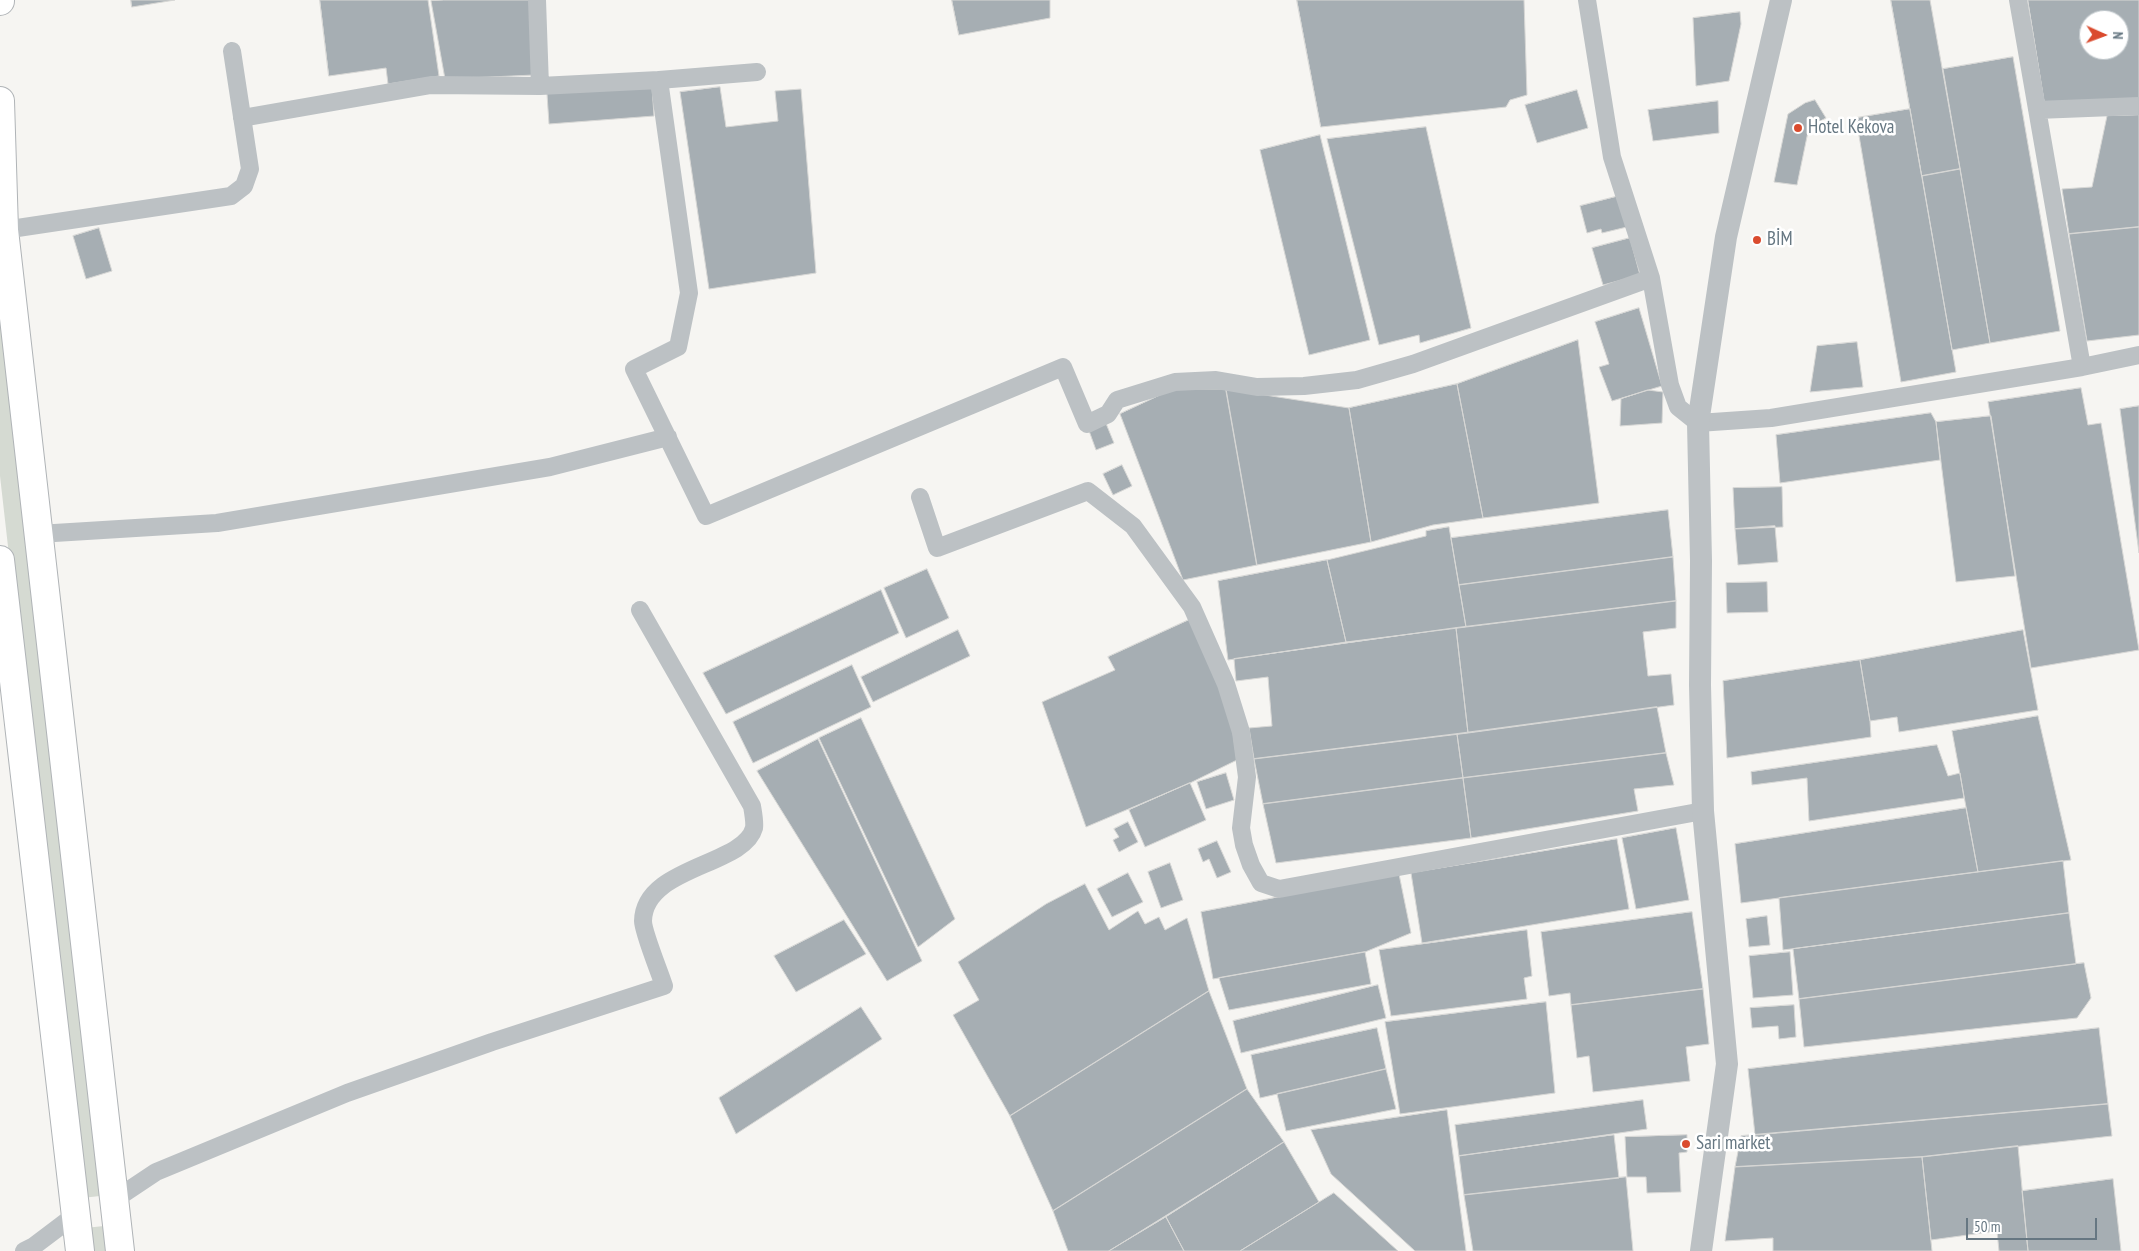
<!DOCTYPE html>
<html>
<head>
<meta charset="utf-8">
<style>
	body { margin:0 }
	#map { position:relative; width:2139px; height:1251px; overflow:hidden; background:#f6f5f2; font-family:"PT Sans Narrow",sans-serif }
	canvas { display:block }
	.north { position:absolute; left:2079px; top:10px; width:50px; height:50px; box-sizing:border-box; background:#fff; border:1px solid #c2c9cd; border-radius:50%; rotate:92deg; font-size:14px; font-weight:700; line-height:20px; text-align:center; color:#667782 }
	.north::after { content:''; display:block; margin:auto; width:18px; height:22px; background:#da4b2e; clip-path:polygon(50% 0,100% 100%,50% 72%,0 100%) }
	.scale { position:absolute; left:1966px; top:1218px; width:131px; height:22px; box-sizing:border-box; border:2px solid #667782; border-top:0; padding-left:6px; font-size:15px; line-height:18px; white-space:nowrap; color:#667782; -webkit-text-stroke:4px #fff; paint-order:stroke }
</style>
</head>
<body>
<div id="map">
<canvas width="2139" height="1251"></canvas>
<div class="north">N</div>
<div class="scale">50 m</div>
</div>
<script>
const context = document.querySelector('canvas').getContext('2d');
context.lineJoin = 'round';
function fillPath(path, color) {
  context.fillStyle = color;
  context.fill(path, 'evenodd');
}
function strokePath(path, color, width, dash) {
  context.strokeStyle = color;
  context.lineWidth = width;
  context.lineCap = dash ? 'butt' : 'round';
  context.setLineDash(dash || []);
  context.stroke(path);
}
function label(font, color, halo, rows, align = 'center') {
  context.font = font + ' "PT Sans Narrow",sans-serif';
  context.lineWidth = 5;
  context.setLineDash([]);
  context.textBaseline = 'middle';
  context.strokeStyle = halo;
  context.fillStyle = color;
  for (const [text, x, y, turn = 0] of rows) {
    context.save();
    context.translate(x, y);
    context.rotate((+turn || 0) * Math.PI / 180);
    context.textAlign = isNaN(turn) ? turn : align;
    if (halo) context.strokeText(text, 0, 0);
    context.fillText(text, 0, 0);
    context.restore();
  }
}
fillPath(new Path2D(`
	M0,299L4,356L100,1196L82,1198L0,476Z
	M104,1226L107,1251H88L85,1228Z`), '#d5dad2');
const building = new Path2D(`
	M131,0H175L132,7Z
	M320,0H428L439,76L388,84L386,68L329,76Z
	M444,0H532L534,75L445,79L431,1Z
	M952,0H1050V18L959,35Z
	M1297,0H1524L1527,95L1510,100L1506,107L1321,127Z
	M1891,0H1930L1960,169L1922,176Z
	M2028,0H2139V99L2045,105ZM2089,20H2119V50H2089Z
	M1740,12L1741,24L1729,81L1696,86L1693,18Z
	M2013,57L2060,331L1990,343L1943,69Z
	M652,87L654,116L549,124L547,94Z
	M720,87L726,127L778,121L775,91L801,89L816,273L709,289L680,92Z
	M1577,90L1588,128L1537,143L1525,105Z
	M1815,100L1826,118L1809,127L1797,185L1774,182L1788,114L1805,103Z
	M1718,101L1719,133L1653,141L1648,110Z
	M1910,109L1956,372L1901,382L1856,118Z
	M2139,115V227L2069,234L2062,189L2092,187L2107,116Z
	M1426,127L1471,328L1420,343L1419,335L1379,345L1327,139Z
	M1320,135L1370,340L1309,355L1260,150Z
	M1960,169L1990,343L1952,350L1922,176Z
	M1619,196L1627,227L1602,233L1601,229L1587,233L1580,206Z
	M2139,227V335L2087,341L2069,234Z
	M99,228L112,271L86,279L73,236Z
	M1630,238L1640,275L1603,285L1592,248Z
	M1639,308L1662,386L1612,401L1599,367L1609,364L1595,322Z
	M1578,340L1599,503L1483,518L1457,384Z
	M1857,342L1863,387L1810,392L1817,346Z
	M1457,384L1483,518L1433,525L1371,542L1349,408Z
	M2081,388L2088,425L2101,423L2139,650L2031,668L1988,402Z
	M1173,389H1226L1257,565L1183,580L1120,414Z
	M1226,389L1349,408L1371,542L1257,565Z
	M1648,390L1663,392L1662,423L1620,426L1621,399Z
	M2139,406V553L2120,409Z
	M1931,413L1936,422L1940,460L1780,483L1776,435Z
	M1991,416L2015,576L1956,582L1936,422Z
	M1105,421L1114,443L1096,450L1088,428Z
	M1122,465L1132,486L1113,495L1103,474Z
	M1782,487L1783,527L1735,529L1733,488Z
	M1668,510L1673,557L1459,585L1451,538Z
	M1775,526L1778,562L1738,565L1735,529Z
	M1449,527L1466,627L1346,642L1327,560L1426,536V531Z
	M1673,557L1676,601L1466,627L1459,585Z
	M1327,560L1346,642L1228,660L1218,581Z
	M927,569L949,618L906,638L884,588Z
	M1767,582L1768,612L1727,613L1726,583Z
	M881,590L899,633L726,714L703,673Z
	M1676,601V628L1643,632L1648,676L1671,674L1674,705L1468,733L1456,628Z
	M1191,619L1228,699L1237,760L1190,783L1086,827L1042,702L1115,670L1108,657Z
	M1456,628L1468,733L1254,759L1249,728L1272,726L1268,677L1236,681L1234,659Z
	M958,630L970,656L873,702L861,677Z
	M2023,630L2038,710L1899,732L1897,717L1870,721L1860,660Z
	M1860,660L1870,721L1871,737L1727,758L1723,681Z
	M852,665L871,707L753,763L733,722Z
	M1657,707L1666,753L1463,778L1457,734Z
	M2038,716L2071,860L1978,872L1952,731Z
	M861,718L955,919L918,947L819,738Z
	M1457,734L1463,778L1263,804L1254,759Z
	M818,739L922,961L887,981L757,771Z
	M1937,745L1948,776L1960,773L1964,798L1809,821L1807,778L1752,785L1751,772Z
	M1666,753L1674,785L1634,789L1638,811L1471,838L1463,778Z
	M1226,773L1234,800L1206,809L1197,782Z
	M1463,778L1471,838L1276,863L1263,804Z
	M1190,783L1206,820L1145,847L1129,810Z
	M1966,808L1978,872L1741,903L1735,844Z
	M1128,822L1138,842L1119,852L1113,840L1119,837L1114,829Z
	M1676,828L1689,900L1636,909L1622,838Z
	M1617,839L1629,909L1422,943L1411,873Z
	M1217,841L1231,872L1217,878L1209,859L1203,862L1198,849Z
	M2063,861L2069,913L1783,950L1779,898Z
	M1170,863L1183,900L1161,908L1148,872Z
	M1128,873L1143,902L1112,917L1097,889Z
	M1399,874L1411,933L1365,952L1213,979L1201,912Z
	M1085,884L1109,930L1138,911L1145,924L1159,917L1165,930L1187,918L1209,991L1010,1116L953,1015L979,1000L958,962L1046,904Z
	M1692,912L1703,989L1571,1005L1570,993L1549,996L1541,932Z
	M2069,913L2076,964L1799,999L1793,949Z
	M1767,916L1770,945L1749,947L1746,919Z
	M844,920L866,954L796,992L774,956Z
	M1527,930L1532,976L1524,978L1527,999L1391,1016L1379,950Z
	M1365,952L1371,984L1229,1010L1219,978Z
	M1790,952L1793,995L1753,998L1749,956Z
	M2084,963L2091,998L2077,1018L1804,1047L1799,999Z
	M1378,985L1386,1018L1241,1053L1233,1021Z
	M1703,989L1709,1044L1686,1047L1690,1081L1593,1092L1589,1056L1577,1058L1571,1005Z
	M1209,991L1247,1089L1053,1211L1010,1116Z
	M1546,1002L1555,1093L1400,1114L1385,1022Z
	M1794,1005L1796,1037L1779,1039L1778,1026L1752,1028L1750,1008Z
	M861,1007L882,1039L736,1134L719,1098Z
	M1377,1028L1386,1069L1260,1098L1251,1055Z
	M2099,1028L2108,1104L1755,1135L1748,1069Z
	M1386,1069L1396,1109L1286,1131L1277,1094Z
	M1247,1089L1284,1142L1109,1251H1068L1053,1211Z
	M1643,1100L1647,1129L1459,1156L1455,1125Z
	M2108,1104L2112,1136L1922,1157L1735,1167L1741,1136Z
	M1447,1110L1466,1251H1415L1331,1174L1311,1130Z
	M1614,1135L1619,1178L1464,1195L1459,1156Z
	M1687,1135V1152L1679,1153L1681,1192L1647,1193L1646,1177H1627L1625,1137Z
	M1284,1142L1319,1202L1240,1251H1184L1166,1217Z
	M2018,1146L2028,1251H1999L1997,1231L1931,1240L1922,1157Z
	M1922,1157L1932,1251H1773V1238L1725,1241L1735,1167Z
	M1626,1177L1633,1251H1473L1464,1195Z
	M2113,1179L2121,1251H2028L2022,1191Z
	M1334,1193L1398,1251H1240L1319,1202Z
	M1166,1217L1184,1251H1109Z`);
fillPath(building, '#a6aeb3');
strokePath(building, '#d7d7d5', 1);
const trunk = new Path2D(`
	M0,1V0
	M0,101L4,230L120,1251
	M0,560L80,1251`);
strokePath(trunk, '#b0b4b7', 30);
strokePath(new Path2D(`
	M537,0L540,86
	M1587,0L1612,157L1651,278L1670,385L1678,407L1698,423L1771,418L2082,367L2139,355
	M2018,0L2082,367
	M659,80L689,293L678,347L634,369L706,516L1063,367L1087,424L1108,414L1117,400L1175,382L1216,380L1257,387L1304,386L1357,380L1413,364L1651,278
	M2037,110L2139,106
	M242,118L431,85L540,86L659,80L757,72
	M4,230L231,196L244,186L250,169L232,51
	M920,497L937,548L1088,491L1133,526L1192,607L1226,684L1241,732L1247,777L1241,828L1244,845L1251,865L1261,883L1279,889L1703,811
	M38,534L217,523L550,467L668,437
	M114,1200L156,1172L347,1093L492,1042L664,986C660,973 643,932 643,921C644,866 744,866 754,828C755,822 753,812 752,806L640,610
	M24,1251L34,1246L75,1215`), '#bcc1c4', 18);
strokePath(new Path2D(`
	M1701,1251L1727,1064L1703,811L1700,685L1701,561L1698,423L1726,237L1781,0`), '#bcc1c4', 22);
strokePath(trunk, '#fff', 28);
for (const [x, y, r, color] of [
	[1798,128,5,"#da4b2e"],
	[1757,240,5,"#da4b2e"],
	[1686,1144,5,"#da4b2e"]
]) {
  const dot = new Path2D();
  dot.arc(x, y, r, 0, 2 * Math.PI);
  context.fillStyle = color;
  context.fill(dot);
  strokePath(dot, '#fff', 2);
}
label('19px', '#667782', '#fff', [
	["Hotel Kekova",1808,128],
	["BİM",1767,240],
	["Sari market",1696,1144]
], 'left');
</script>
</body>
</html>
